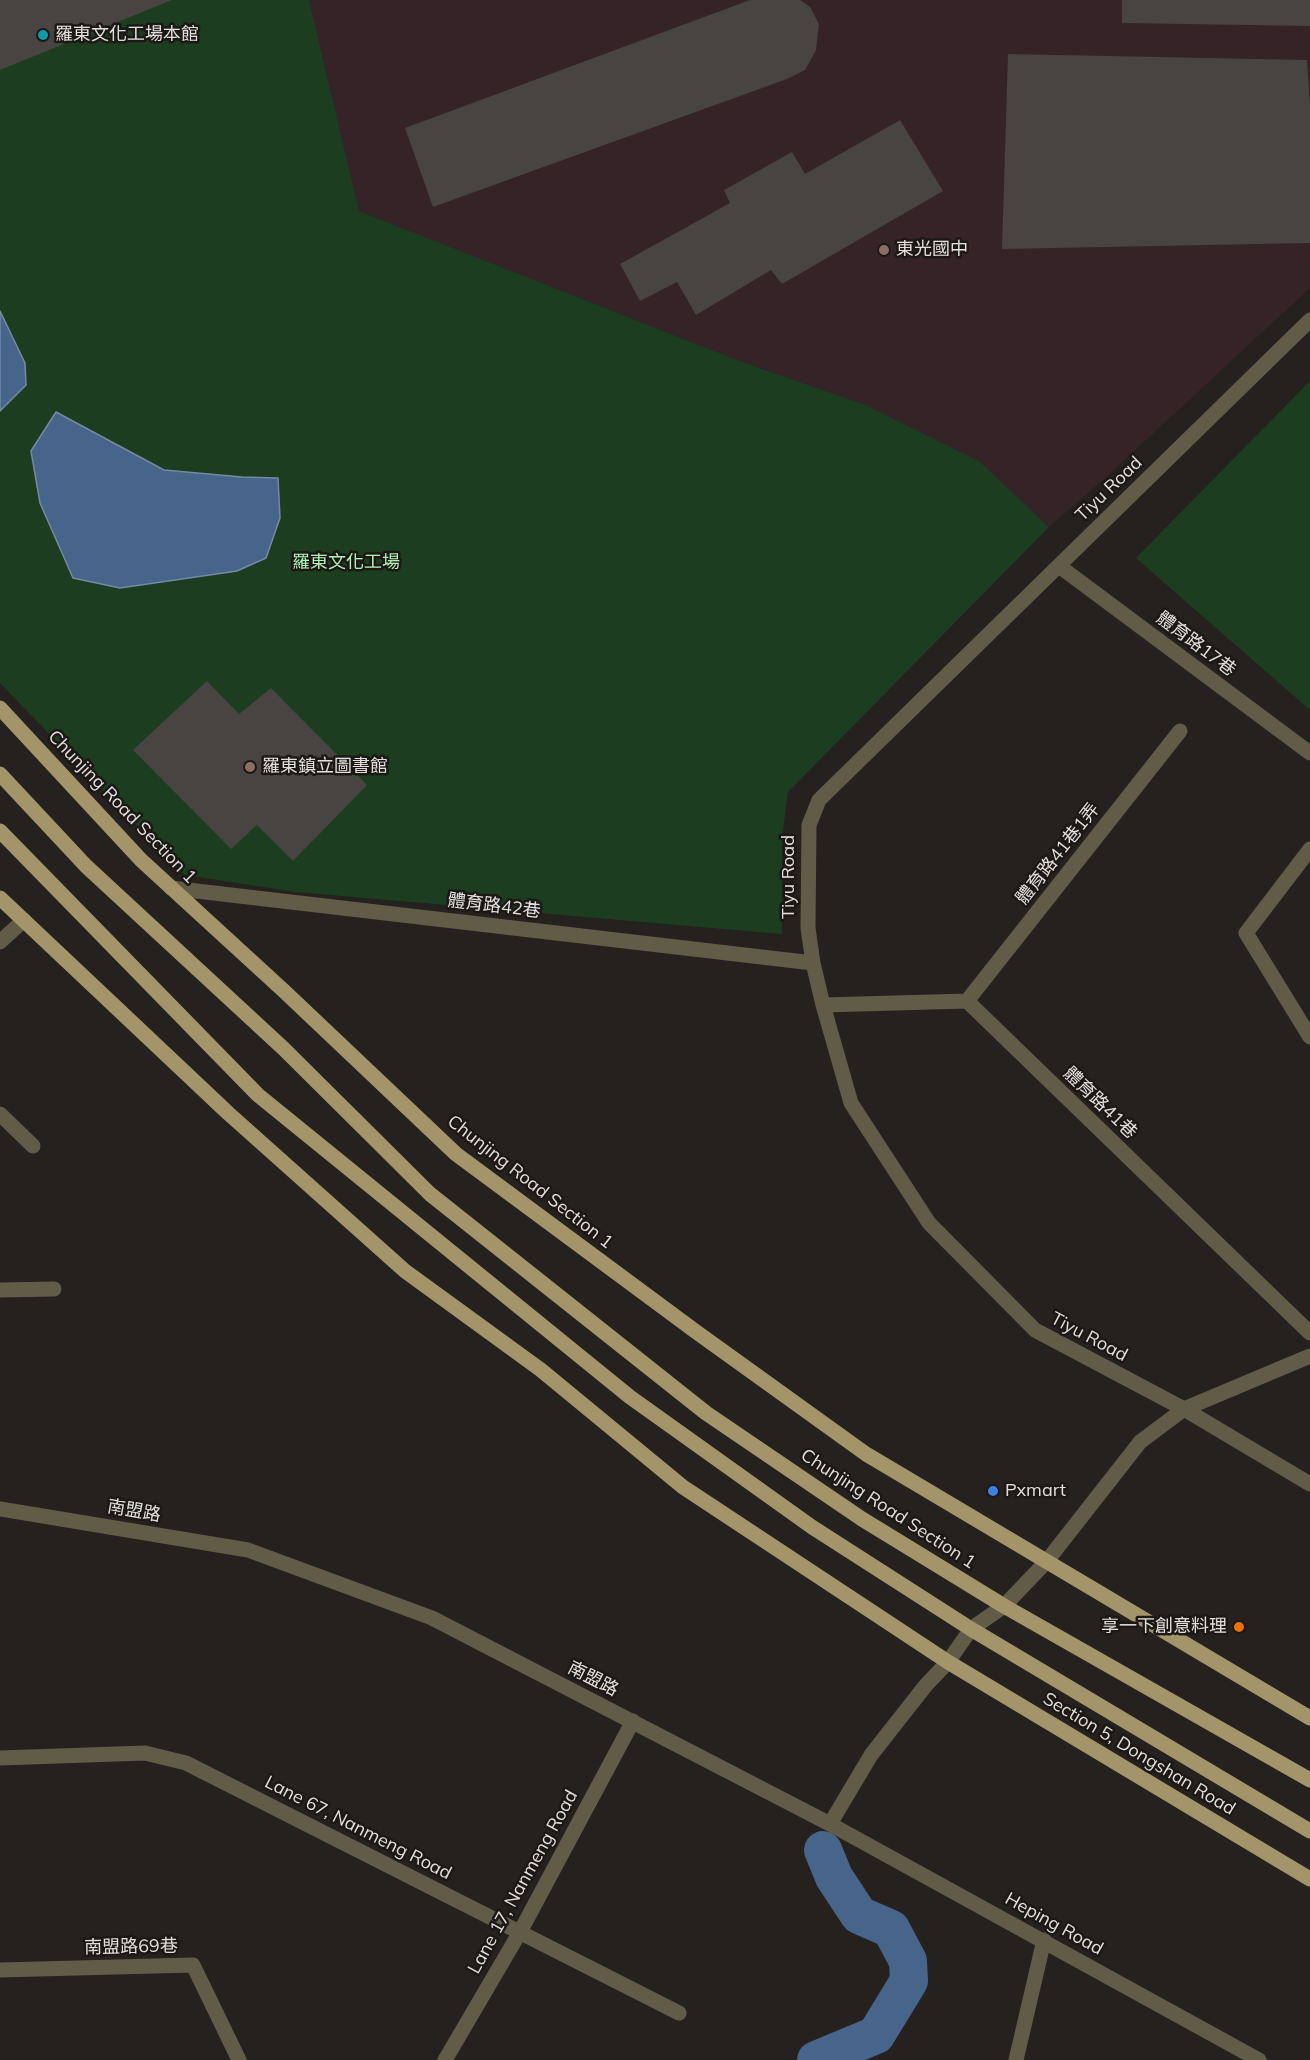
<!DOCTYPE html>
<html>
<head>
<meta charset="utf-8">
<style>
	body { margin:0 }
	canvas { display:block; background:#24211e }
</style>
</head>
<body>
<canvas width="1310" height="2060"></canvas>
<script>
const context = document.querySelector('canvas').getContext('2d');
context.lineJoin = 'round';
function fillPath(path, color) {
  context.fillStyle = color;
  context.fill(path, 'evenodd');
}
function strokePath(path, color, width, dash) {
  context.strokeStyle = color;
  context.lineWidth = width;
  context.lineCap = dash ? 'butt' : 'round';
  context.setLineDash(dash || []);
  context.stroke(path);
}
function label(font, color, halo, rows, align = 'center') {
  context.font = font + ' Mulish,"Noto Sans TC",sans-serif';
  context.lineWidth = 5;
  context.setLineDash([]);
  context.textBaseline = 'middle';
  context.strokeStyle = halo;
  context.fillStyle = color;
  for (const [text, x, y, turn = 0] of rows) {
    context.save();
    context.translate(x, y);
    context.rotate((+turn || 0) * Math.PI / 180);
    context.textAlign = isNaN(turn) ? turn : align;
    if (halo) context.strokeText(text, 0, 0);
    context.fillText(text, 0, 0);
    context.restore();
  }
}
fillPath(new Path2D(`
	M309,0H1310V288L1105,478L1049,527L979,461L866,405L742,362L359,211Z`), '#362327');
fillPath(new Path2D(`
	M0,0H309L359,211L742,362L866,405L979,461L1049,527L788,792L782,838V934L296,892L185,875L0,683Z
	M1310,381V710L1136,558Z`), '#1c3d20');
const water = new Path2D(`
	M0,311L25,363L26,385L0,411Z
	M56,412L164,470L242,477L278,478L280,518L266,558L237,571L120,588L73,578L40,503L31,451Z`);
fillPath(water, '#47648a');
strokePath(water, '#7689a3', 1.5);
strokePath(new Path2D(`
	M816,2060L876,2035L909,1981L908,1961L891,1929L859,1915L834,1877L823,1850`), '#47648a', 38);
fillPath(new Path2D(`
	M0,0H172L0,70Z
	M750,0H800L810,7L819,24L816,50L805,70L787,79L433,207L405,128Z
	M1122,0H1310V26L1122,23Z
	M1008,54L1307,60L1310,104V243L1002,249Z
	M900,120L943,191L782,284L771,270L696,315L677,282L640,301L620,264L730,203L724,190L792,152L805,174Z
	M207,681L239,714L271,688L367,785L293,861L257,825L231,849L133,750Z`), '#474441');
strokePath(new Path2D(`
	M1310,320L819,800L809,825L808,928L813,963L823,1005L851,1103L929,1223L1035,1330L1184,1409L1310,1484
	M1059,566L1310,753
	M1310,849L1246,933L1310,1037
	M171,888L813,963
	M0,942L24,920
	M967,1001L1180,731
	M823,1005L967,1001L1310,1333
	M0,1114L33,1146
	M0,1290L54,1289
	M0,1509L248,1550L432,1618L830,1824L871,1755L926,1685L948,1662L971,1629L1004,1606L1046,1562L1140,1442L1184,1409L1310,1356
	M0,1758L145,1753L186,1763L679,2013
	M830,1824L1259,2060
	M0,1970L193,1965L239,2060
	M445,2060L520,1932L633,1721
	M1016,2060L1044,1940`), '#625b47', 15);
strokePath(new Path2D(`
	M0,708L141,860L284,991L456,1154L695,1331L866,1454L1310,1718
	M0,774L86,866L284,1049L430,1194L706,1413L862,1519L1004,1606L1310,1780
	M0,831L258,1095L630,1397L812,1527L971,1629L1310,1831
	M0,898L228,1113L405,1271L541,1370L683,1487L948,1662L1310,1879`), '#a3946a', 15);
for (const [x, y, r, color] of [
	[43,35,6,"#0f9aa8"],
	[884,250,6,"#8d6e63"],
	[250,767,6,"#8d6e63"],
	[993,1491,6,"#3f7fe0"],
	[1239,1627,6,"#e8710a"]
]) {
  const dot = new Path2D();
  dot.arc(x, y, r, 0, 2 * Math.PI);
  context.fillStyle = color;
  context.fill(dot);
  strokePath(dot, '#1b1815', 2);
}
label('18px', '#e2e0de', '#1b1815', [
	["羅東文化工場本館",55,35],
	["東光國中",896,250],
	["羅東鎮立圖書館",262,767],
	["Pxmart",1005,1491],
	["享一下創意料理",1227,1627,"right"]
], 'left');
label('18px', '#e2e0de', '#1b1815', [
	["Tiyu Road",1109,489,-44],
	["體育路17巷",1196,644,37],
	["Chunjing Road Section 1",122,807,46],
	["體育路41巷1弄",1058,854,-52],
	["Tiyu Road",789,877,-90],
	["體育路42巷",494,906,7],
	["體育路41巷",1100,1103,44],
	["Chunjing Road Section 1",530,1182,38],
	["Tiyu Road",1089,1337,28],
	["Chunjing Road Section 1",888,1509,33],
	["南盟路",134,1511,10],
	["南盟路",593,1679,27],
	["Section 5, Dongshan Road",1139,1754,31],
	["Lane 67, Nanmeng Road",358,1828,27],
	["Lane 17, Nanmeng Road",523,1882,-61],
	["Heping Road",1054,1924,29],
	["南盟路69巷",131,1947,-1]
]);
label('18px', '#b1f0b6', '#1b1815', [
	["羅東文化工場",346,563]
]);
</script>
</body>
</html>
